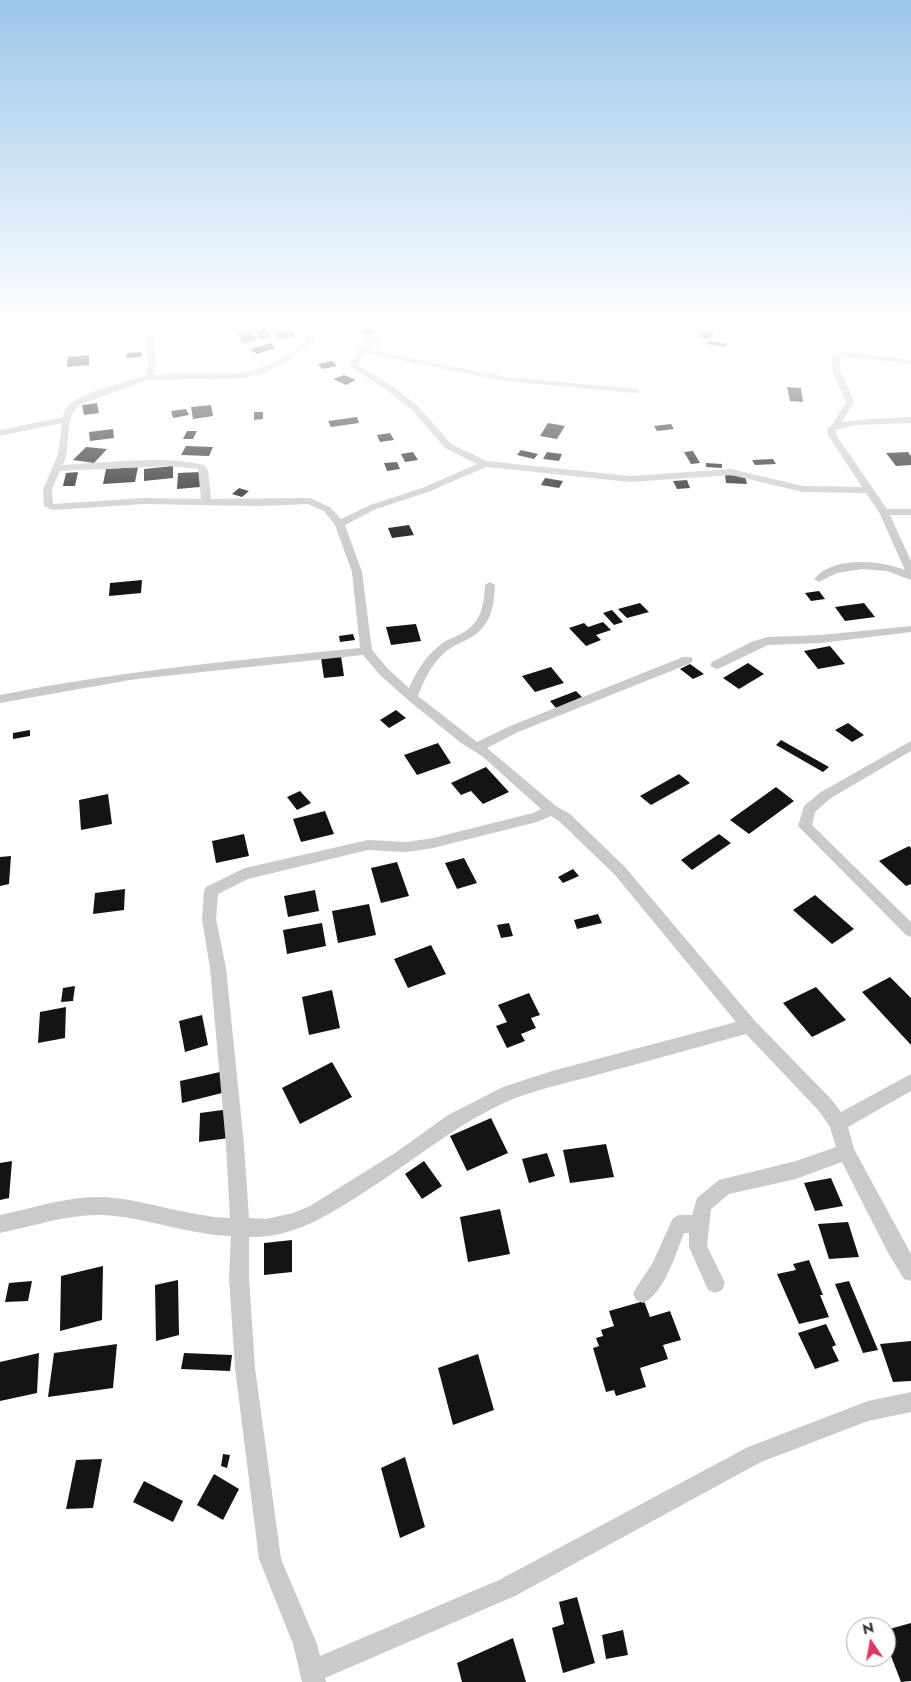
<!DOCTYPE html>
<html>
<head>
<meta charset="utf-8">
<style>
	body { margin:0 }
	#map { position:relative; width:911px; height:1682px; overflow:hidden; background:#fff; font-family:Jost,sans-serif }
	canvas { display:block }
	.north { position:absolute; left:846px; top:1617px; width:50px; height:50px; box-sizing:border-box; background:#fff; border:1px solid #ababab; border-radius:50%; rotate:348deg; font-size:14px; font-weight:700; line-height:20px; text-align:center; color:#2d2d2d }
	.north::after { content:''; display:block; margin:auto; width:18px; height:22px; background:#db3961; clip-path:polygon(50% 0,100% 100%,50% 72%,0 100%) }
</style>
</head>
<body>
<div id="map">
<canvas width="911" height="1682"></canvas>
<div class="north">N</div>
</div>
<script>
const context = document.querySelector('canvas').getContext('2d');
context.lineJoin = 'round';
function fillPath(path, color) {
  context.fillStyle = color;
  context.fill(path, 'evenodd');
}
fillPath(new Path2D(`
	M360,327L376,331L369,335L353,330Z
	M266,328L272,337L260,339L255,329Z
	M291,329L296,336L279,339L274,332Z
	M702,330L715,332L710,339L697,337Z
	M250,331L256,340L243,343L237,333Z
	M709,341L727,344L725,347L707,344Z
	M270,343L276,348L257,354L250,349Z
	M142,352L141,357L126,358L127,353Z
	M89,355V365L67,367L68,357Z
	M332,361L337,366L322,369L318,364Z
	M344,375L356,380L346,385L333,379Z
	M787,387L801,388L803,402L790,401Z
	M97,403L99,413L84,415L82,405Z
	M211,405L213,416L193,419L191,407Z
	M186,409L189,415L173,418L171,411Z
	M254,412H263V419L254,420Z
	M357,417L359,423L331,427L328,421Z
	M548,423L565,426L557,439L540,436Z
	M671,424L674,429L657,431L654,426Z
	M113,429L114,438L90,441L89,432Z
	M187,431H197L193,439H183Z
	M390,433L394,440L380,442L377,435Z
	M186,446L213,447L209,456L181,455Z
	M86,447L107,449L94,463L73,460Z
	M521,450L538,454L534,459L517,455Z
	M693,451L700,463L691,464L684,452Z
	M413,452L418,460L405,462L401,454Z
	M547,452L562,454L559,461L543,459Z
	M908,452L911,456V465L896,466L886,453Z
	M773,459L776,464L755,465L752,460Z
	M397,462L400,469L387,471L384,463Z
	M706,463L722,464V468L706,467Z
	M173,466V478L144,481V469Z
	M138,467L135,482L103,484L106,469Z
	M78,472L75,486H63L66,473Z
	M201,472L200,487L177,489L178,473Z
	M725,475L745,476L747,484L726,483Z
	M545,478L563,481L559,488L541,485Z
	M687,480L690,488L677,489L673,481Z
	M239,488L249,491L242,497L232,494Z
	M409,525L414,535L392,538L388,528Z
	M142,580L141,593L109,596L110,583Z
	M819,591L825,599L811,601L805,593Z
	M640,603L649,612L627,618L618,609Z
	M864,603L875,617L845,621L835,607Z
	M612,610L623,622L614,625L603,613Z
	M603,622L611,630L596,635L601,640L586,646L569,628L584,623L588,627Z
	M416,624L421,641L391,645L386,627Z
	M353,634L355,640L340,642L339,636Z
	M830,646L845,664L818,669L804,651Z
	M341,656L344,676L324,678L321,658Z
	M748,663L764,674L739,689L723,678Z
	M690,664L704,674L693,679L680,669Z
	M551,667L564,683L535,692L522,676Z
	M576,691L582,697L556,708L550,701Z
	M396,710L406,718L389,728L380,720Z
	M848,723L864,735L852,742L835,730Z
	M30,730V736L13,739V733Z
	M781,740L829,767L823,772L776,745Z
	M438,743L451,763L417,775L404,755Z
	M486,767L509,792L483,804L471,791L461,795L451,783Z
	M679,774L690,783L651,805L640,796Z
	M776,787L794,801L749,834L730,820Z
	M300,791L311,803L297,810L287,797Z
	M108,794L112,824L81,830L79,800Z
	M325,811L334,834L301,842L293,819Z
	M244,834L249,856L216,863L212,841Z
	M719,834L731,843L692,870L681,860Z
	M909,846L911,848V884L906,886L879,861Z
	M11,856L9,884L0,886V857Z
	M464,858L477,883L457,889L445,863Z
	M397,862L409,896L381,903L371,868Z
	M573,869L579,876L563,883L558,877Z
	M125,889L124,910L93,914L95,893Z
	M315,890L319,911L288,917L284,896Z
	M815,895L854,929L832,944L793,910Z
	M369,904L376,935L338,943L332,911Z
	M598,914L602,923L577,929L574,920Z
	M322,923L326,946L287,954L283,930Z
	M509,923L513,936L501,938L497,925Z
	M431,945L446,974L408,988L394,959Z
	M890,977L911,998V1045L862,992Z
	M75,986L73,1001L61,1002L63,988Z
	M816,987L846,1020L812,1037L783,1003Z
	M332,990L340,1028L309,1035L302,997Z
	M529,993L540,1015L531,1018L536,1028L521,1034L525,1041L507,1048L496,1026L507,1022L498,1005Z
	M66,1007L65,1038L38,1043L40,1012Z
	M202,1015L208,1045L185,1052L179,1021Z
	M332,1062L352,1097L300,1124L282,1088Z
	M220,1072L222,1093L182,1103L180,1081Z
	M230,1109L229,1138L199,1142L200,1113Z
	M491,1118L508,1153L467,1171L450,1136Z
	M606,1144L614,1177L570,1183L563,1150Z
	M547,1153L555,1176L529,1183L522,1159Z
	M12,1161L9,1198L0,1200V1163Z
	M424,1161L442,1186L422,1199L405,1174Z
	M831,1178L843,1206L815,1211L804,1183Z
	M500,1209L510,1254L468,1262L460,1217Z
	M848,1222L859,1257L829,1259L818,1224Z
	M292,1240V1272L264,1275V1243Z
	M809,1260L823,1295H820L829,1317L799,1324L777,1274L796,1270L793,1264Z
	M103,1266L102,1320L60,1331L61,1276Z
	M178,1280L179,1335L156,1341L155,1285Z
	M32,1281L28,1301L5,1302L9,1283Z
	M849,1281L878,1350L863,1353L835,1284Z
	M644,1301L650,1317L670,1311L681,1340L663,1345L668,1359L640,1368L646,1387L616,1396L614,1390L606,1392L593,1348L599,1346L596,1338L603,1336L601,1330L614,1326L609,1311Z
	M826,1324L836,1345L832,1347L839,1361L815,1369L798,1333Z
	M911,1341V1381L893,1382L880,1344Z
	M117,1344L113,1388L48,1397L54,1353Z
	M39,1353L37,1393L0,1401V1362Z
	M184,1353L232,1355L230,1371L181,1369Z
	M478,1354L494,1410L453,1425L438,1368Z
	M223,1454L230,1455L227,1468L221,1466Z
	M405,1457L425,1527L400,1538L381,1468Z
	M102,1459L93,1508L66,1509L76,1460Z
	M214,1474L239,1489L223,1520L197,1505Z
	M144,1481L183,1501L173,1522L133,1502Z
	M577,1597L595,1663L563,1673L552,1628L564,1624L559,1602Z
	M911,1623V1681L901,1682L886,1643V1630Z
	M623,1630L628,1655L606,1659L602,1635Z
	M513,1638L526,1682H462L457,1663Z`), '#141414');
fillPath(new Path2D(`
	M143,326H151L156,363L154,375C218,369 247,388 303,343L307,339L305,335L306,326H314L313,335L315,340L291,359L266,373L236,379L148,380L79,405C63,420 72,446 63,465C106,463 162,455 204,465L208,470L211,499L310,498L330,507L341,519L370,505L422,488L477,464L445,448L412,410L385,389L349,366L360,348L383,326H392L368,349L506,377L638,389V393H635L506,381L364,353L357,365L391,385L418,406L451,444L487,461L630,476L731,469L803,486L862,487L828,435L827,429L832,425L846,402C840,387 828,371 832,354L845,351L911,360V364L839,356L841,371L854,402L842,422L869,419L911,417V423L856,425L836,430V435L887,509H911V515H890L911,561V580L887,571L862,569L837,573L819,582L814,579C833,556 879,560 905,570L879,512L866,493L803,492L731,475L630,482L486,467L428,492L376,509L345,525L362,572L372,650L388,669L409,688C417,670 427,654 444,642C449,639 455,637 461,634C481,623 484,606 485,585L490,582L495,585C494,607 491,626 470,638C461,643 452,646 444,653C431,665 424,680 418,696L477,742L510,726L683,657H691L693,660L691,663L518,732L487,748L556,806L570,814L625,867L755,1021L831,1099L841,1112L911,1074V1091L848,1127L854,1149L911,1254V1281L904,1279L887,1251L842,1162L796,1179L729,1194L711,1209L707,1246L725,1283L722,1290L715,1293L708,1290L689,1247V1233H684C676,1253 664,1294 643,1303L636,1300L633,1293L653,1262L673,1218L679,1215H692L697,1198L719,1180L796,1161L836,1147L830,1127L819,1111L746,1034C699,1047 651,1060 604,1073C574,1081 542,1088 513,1099C460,1121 412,1162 363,1193C327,1216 293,1238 249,1237V1278L255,1368L281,1559L317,1644L320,1656L499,1580L748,1447L868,1401L911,1392V1412L868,1421L761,1462L515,1596L325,1678L326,1682H302L293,1644L259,1559L235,1368L229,1278L231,1236C189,1235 145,1217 102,1215C68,1214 33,1226 0,1233V1215C33,1208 68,1196 102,1197C144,1199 189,1217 230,1218L226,1145L210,968L202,919L204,891L206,887L245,868L368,840L407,842L433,838L533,813L541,809L482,756L461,743L408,700L380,675L363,655L136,679L0,703V695C119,671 239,660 360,648L352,572L335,525L324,511L308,504L259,506L144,504L53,510L44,506L43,489L58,455L62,423L0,436V430L63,417C64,411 68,404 74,401C90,391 126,381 145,376L148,363ZM169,466L198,469L201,499L144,498L53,504L52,489L60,471ZM551,816L560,822L615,875L736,1022L552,1071L503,1087L448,1115L395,1153L310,1206L293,1213L266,1219L249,1218L244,1145L226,968L216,919L218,894L248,879L368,850L407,852L433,848L537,822Z
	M911,626V632L821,643L768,645L720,668L716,669L710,665L712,662L751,642L767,637L821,635Z
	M911,741V751L831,798L815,812L812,825L911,922V937L906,935L798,826L804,806L821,792Z`), '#cacaca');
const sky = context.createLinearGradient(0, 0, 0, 562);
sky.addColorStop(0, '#9bc6e8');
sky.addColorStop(0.58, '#fff');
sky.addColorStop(1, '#ffffff00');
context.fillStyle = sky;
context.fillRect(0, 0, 911, 562);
</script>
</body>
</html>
